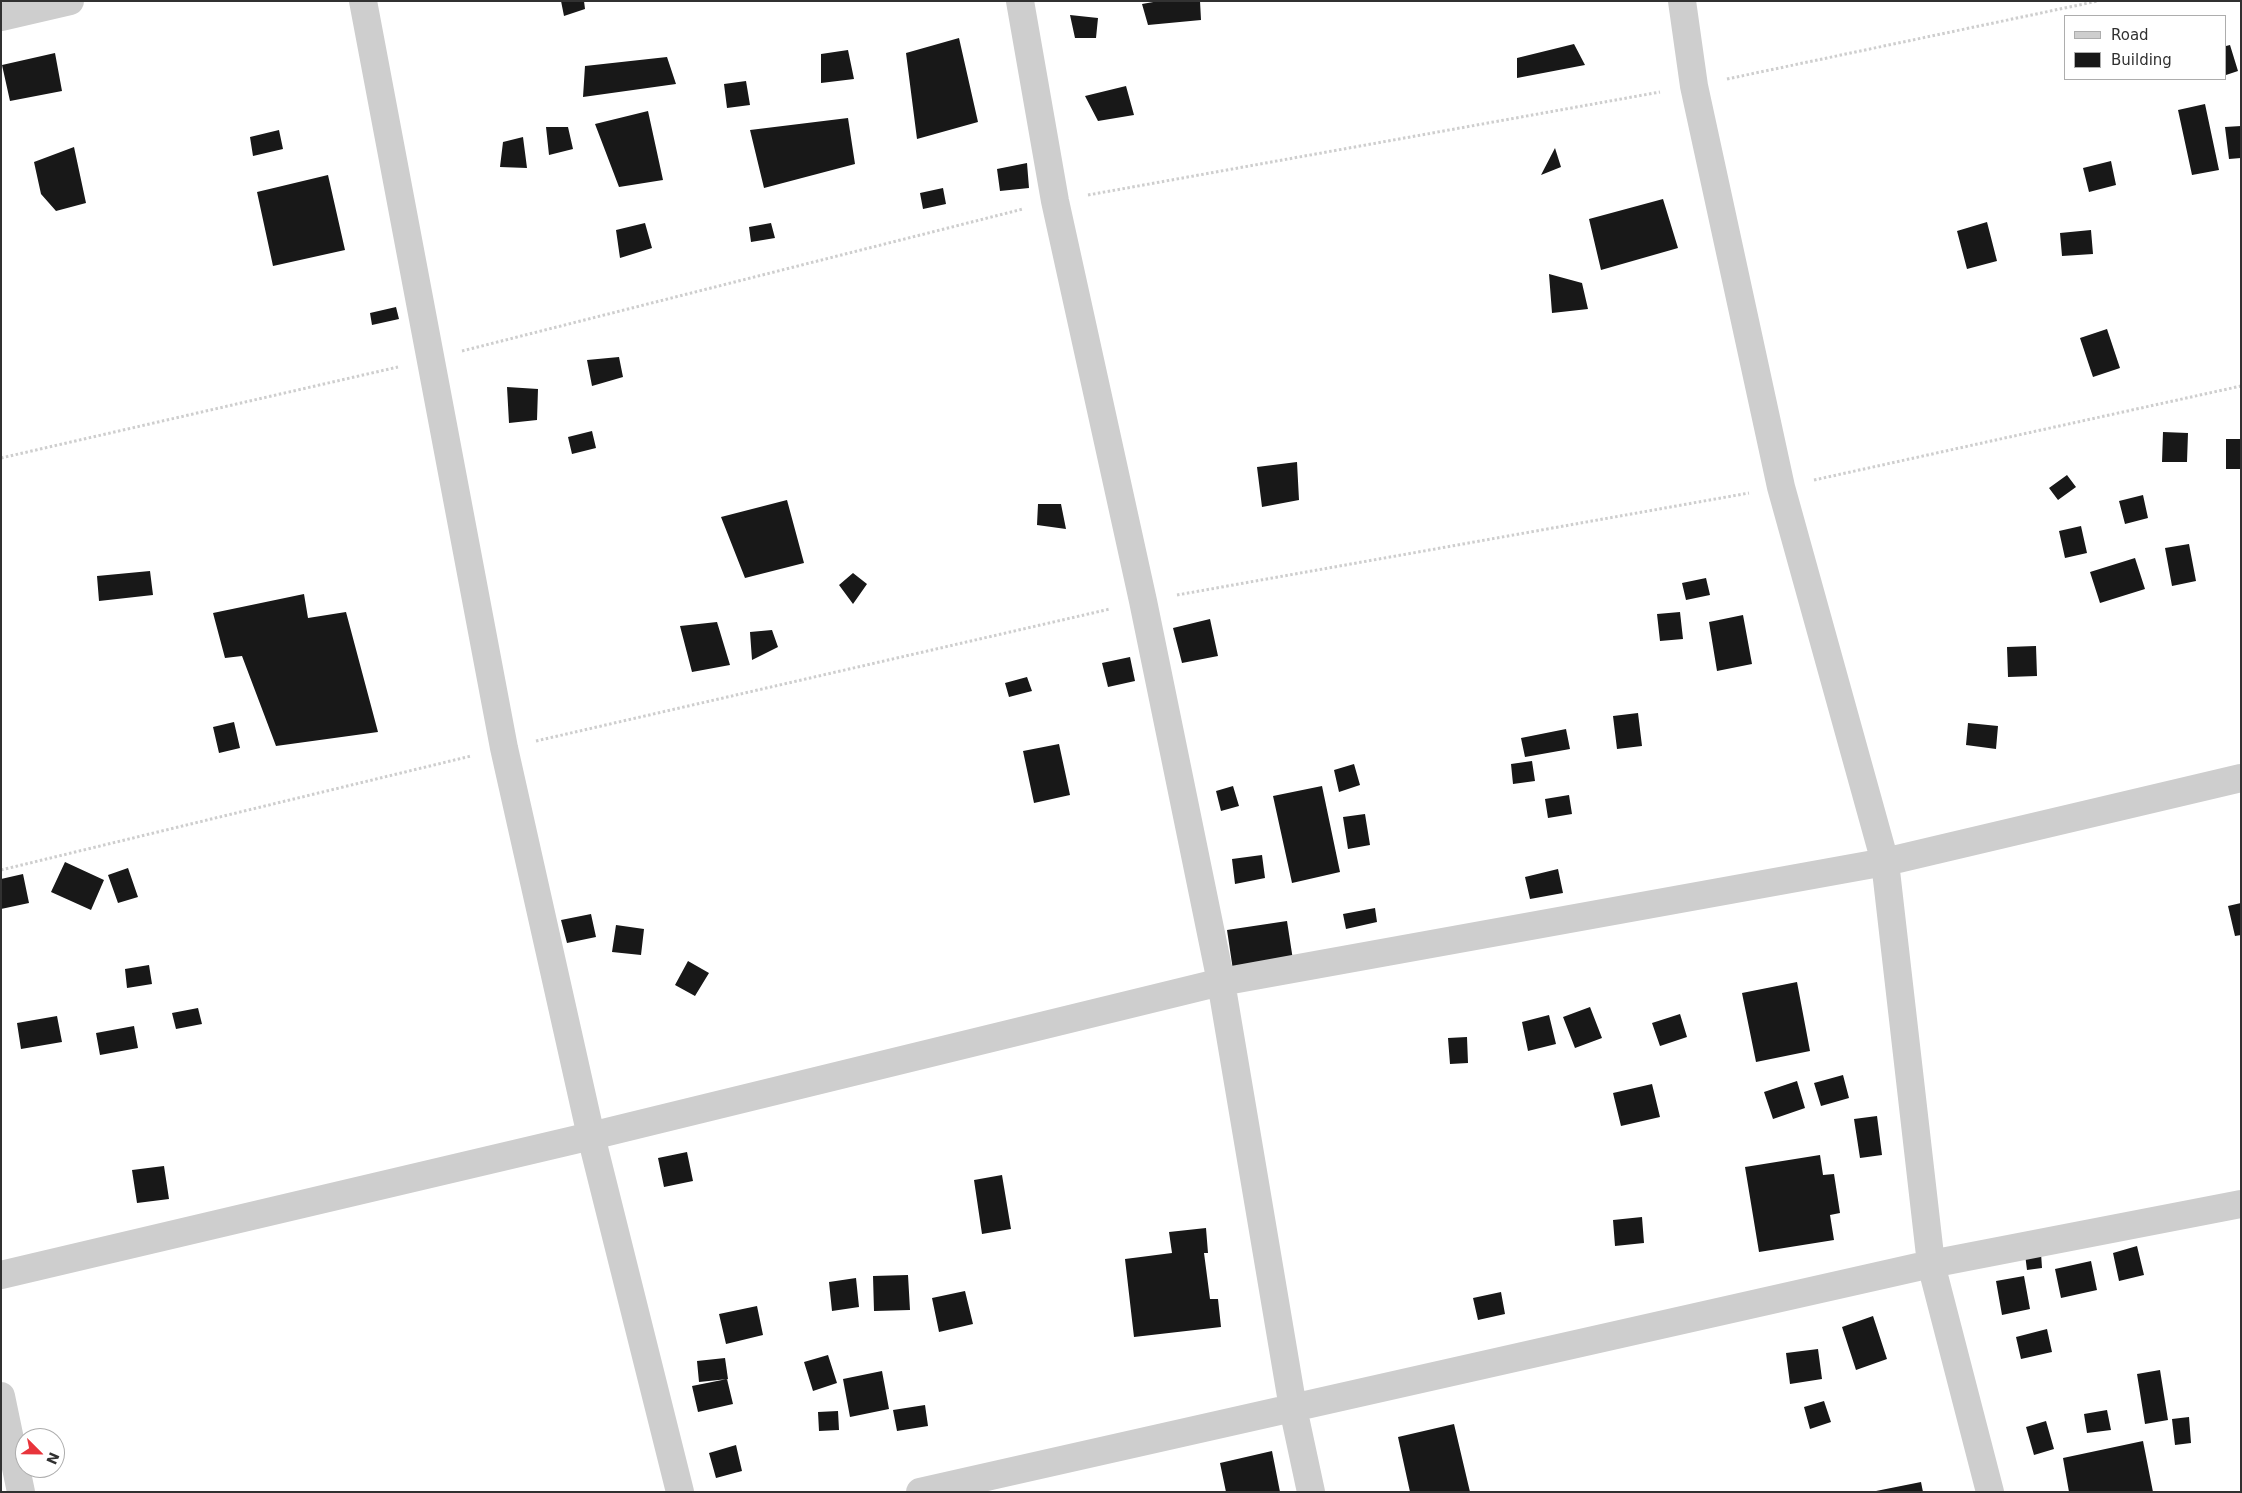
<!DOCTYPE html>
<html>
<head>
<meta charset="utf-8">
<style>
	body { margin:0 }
	#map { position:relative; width:2242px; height:1493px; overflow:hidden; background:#fff; font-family:"DejaVu Sans",sans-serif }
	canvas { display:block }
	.frame { position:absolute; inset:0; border:2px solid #313131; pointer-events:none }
	.legend { position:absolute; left:2064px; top:15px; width:162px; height:65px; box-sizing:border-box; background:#fff; border:1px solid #adadad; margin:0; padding:6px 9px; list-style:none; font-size:15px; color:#313131 }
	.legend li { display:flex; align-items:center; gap:10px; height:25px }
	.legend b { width:25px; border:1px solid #adadad }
	.north { position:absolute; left:15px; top:1428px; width:50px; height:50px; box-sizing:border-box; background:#fff; border:1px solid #adadad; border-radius:50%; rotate:113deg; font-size:14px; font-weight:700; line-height:20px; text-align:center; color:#313131 }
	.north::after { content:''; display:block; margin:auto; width:18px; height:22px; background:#e8343b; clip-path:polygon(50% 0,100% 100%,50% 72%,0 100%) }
</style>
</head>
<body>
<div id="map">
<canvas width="2242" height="1493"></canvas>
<div class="frame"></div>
<ul class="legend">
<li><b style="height:6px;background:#cecece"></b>Road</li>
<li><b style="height:14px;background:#181818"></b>Building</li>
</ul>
<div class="north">N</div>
</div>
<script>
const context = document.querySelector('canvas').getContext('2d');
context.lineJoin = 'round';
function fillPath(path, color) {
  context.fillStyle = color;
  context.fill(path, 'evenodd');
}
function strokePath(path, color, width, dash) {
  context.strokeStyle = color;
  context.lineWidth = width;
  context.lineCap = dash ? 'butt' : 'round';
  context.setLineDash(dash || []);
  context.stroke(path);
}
fillPath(new Path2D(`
	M561,1H584L585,9L564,16Z
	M1159,1H1200L1201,20L1148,25L1142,4Z
	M1070,15L1098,18L1096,38H1075Z
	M959,38L978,122L917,139L906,53Z
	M1574,44L1585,65L1517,78V58Z
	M2230,45L2238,71L2226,75V46Z
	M848,50L854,79L821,83V54Z
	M55,53L62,91L10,101L2,65Z
	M667,57L676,84L583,97L585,66Z
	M746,81L750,105L727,108L724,84Z
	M1126,86L1134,115L1098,121L1085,96Z
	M2205,104L2219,170L2192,175L2178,110Z
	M648,111L663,180L619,187L595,124Z
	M848,118L855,164L764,188L750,130Z
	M2241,126V158L2229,159L2225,127Z
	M546,127H568L573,149L549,155Z
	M279,130L283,149L253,156L250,137Z
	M523,137L527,168L500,167L503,142Z
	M74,147L86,203L56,211L41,194L34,162Z
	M1555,148L1561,167L1541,175Z
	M2111,161L2116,185L2089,192L2083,168Z
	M1027,163L1029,188L1000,191L997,169Z
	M328,175L345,250L273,266L257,192Z
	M943,188L946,204L923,209L920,193Z
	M1663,199L1678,248L1601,270L1589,219Z
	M1987,222L1997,261L1967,269L1957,231Z
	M645,223L652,248L620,258L616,230Z
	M771,223L775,238L751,242L749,227Z
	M2091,230L2093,254L2062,256L2060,233Z
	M1549,274L1582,283L1588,309L1552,313Z
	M396,307L399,319L372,325L370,313Z
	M2107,329L2120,368L2093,377L2080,338Z
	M619,357L623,377L592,386L587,360Z
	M507,387L538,389L537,420L509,423Z
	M592,431L596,448L572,454L568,437Z
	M2163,432L2188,433L2187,462H2162Z
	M2226,439H2241V469H2226Z
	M1297,462L1299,500L1262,507L1257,467Z
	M2067,475L2076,487L2058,500L2049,488Z
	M2143,495L2148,518L2125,524L2119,501Z
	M787,500L804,563L745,578L721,517Z
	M1038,504H1061L1066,529L1037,525Z
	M2081,526L2087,553L2065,558L2059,531Z
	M2189,544L2196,581L2172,586L2165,548Z
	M2135,558L2145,589L2100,603L2090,572Z
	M150,571L153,595L99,601L97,576Z
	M853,573L867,584L853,604L839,585Z
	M1706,578L1710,595L1686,600L1682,583Z
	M304,594L308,618L346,612L378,732L276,746L242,656L225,658L213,613Z
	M1680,612L1683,639L1660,641L1657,614Z
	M1743,615L1752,664L1717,671L1709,622Z
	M1210,619L1218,656L1182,663L1173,628Z
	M717,622L730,665L692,672L680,626Z
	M772,630L778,647L752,660L750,632Z
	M2036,646L2037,676L2008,677L2007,647Z
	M1130,657L1135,681L1108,687L1102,663Z
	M1027,677L1032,691L1009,697L1005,683Z
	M1638,713L1642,746L1617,749L1613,716Z
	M234,722L240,748L219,753L213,727Z
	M1968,723L1998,726L1996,749L1966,745Z
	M1566,729L1570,749L1525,757L1521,738Z
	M1059,744L1070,795L1034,803L1023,751Z
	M1532,761L1535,781L1513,784L1511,764Z
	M1354,764L1360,785L1339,792L1334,770Z
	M1233,786L1239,806L1221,811L1216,791Z
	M1322,786L1340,872L1292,883L1273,796Z
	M1569,795L1572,814L1548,818L1545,799Z
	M1365,814L1370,845L1348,849L1343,817Z
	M1262,855L1265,878L1235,884L1232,859Z
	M65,862L104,880L91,910L51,892Z
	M128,868L138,897L118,903L108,875Z
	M1558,869L1563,893L1530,899L1525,877Z
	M23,874L29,903L1,909V879Z
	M2241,903V935L2235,936L2228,906Z
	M1375,908L1377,922L1346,929L1343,914Z
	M591,914L596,937L567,943L561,920Z
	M1287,921L1293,960L1233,970L1227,930Z
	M616,925L644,929L641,955L612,952Z
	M688,961L709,973L695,996L675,985Z
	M149,965L152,984L127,988L125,969Z
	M1797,982L1810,1051L1756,1062L1742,993Z
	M1590,1007L1602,1038L1575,1048L1563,1017Z
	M198,1008L202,1024L176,1029L172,1013Z
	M1680,1014L1687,1037L1660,1046L1652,1023Z
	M1549,1015L1556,1044L1528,1051L1522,1022Z
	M57,1016L62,1042L21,1049L17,1023Z
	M134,1026L138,1048L100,1055L96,1033Z
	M1467,1037L1468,1063L1450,1064L1448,1038Z
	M1843,1075L1849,1098L1821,1106L1814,1083Z
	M1797,1081L1805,1108L1773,1119L1764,1092Z
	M1652,1084L1660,1117L1621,1126L1613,1093Z
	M1877,1116L1882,1155L1860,1158L1854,1119Z
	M687,1152L693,1181L664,1187L658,1158Z
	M1820,1155L1823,1175L1834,1174L1840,1213L1830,1215L1834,1240L1759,1252L1745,1167Z
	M164,1166L169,1199L137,1203L132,1170Z
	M1002,1175L1011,1229L982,1234L974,1180Z
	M1642,1217L1644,1243L1615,1246L1613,1220Z
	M1206,1228L1208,1253H1204L1210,1299H1218L1221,1327L1134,1337L1125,1259L1172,1253L1169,1232Z
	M2137,1246L2144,1275L2119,1281L2113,1253Z
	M2041,1253L2042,1268L2027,1270L2025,1254Z
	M2091,1261L2097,1290L2061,1298L2055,1269Z
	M908,1275L910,1310L874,1311L873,1276Z
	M2024,1276L2030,1309L2002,1315L1996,1281Z
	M856,1278L859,1307L832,1311L829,1282Z
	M965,1291L973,1324L939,1332L932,1298Z
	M1501,1292L1505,1314L1478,1320L1473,1298Z
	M757,1306L763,1335L726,1344L719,1314Z
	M1873,1316L1887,1359L1856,1370L1842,1327Z
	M2047,1329L2052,1352L2021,1359L2016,1337Z
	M1818,1349L1822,1379L1790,1384L1786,1353Z
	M828,1355L837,1383L813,1391L804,1362Z
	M725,1358L728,1379L699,1382L697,1361Z
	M2160,1370L2168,1420L2145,1424L2137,1374Z
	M882,1371L889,1409L850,1417L843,1379Z
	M727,1379L733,1404L698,1412L692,1386Z
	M1824,1401L1831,1422L1810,1429L1804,1407Z
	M925,1405L928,1426L897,1431L893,1410Z
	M2107,1410L2111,1430L2087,1433L2084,1414Z
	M838,1411L839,1430L819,1431L818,1412Z
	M2189,1417L2191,1443L2175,1445L2172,1419Z
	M2046,1421L2054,1449L2034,1455L2026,1427Z
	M1454,1424L1470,1492H1410L1398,1437Z
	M2143,1441L2153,1492H2069L2063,1458Z
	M736,1445L742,1471L716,1478L709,1453Z
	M1272,1451L1280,1492H1226L1220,1463Z
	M1921,1482L1923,1492H1876V1491Z`), '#181818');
strokePath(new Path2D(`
	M1727,79L2098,1
	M1088,195L1660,92
	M462,351L1023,209
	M1,458L398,367
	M1814,480L2241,386
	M1177,595L1749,493
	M536,741L1110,609
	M1,870L471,756`), '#cecece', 3, [2.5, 2.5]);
strokePath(new Path2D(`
	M363,1L504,748L591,1136L680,1492
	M1020,1L1055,201L1143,601L1221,982L1293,1408L1311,1492
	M1682,1L1694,86L1781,487L1885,862L1931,1264L1990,1492
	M1,17L70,1
	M1,1275L591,1136L1221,982L1885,862L2241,778
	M1,1396L21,1492
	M920,1492L1931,1264L2241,1204`), '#cecece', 28);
</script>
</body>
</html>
